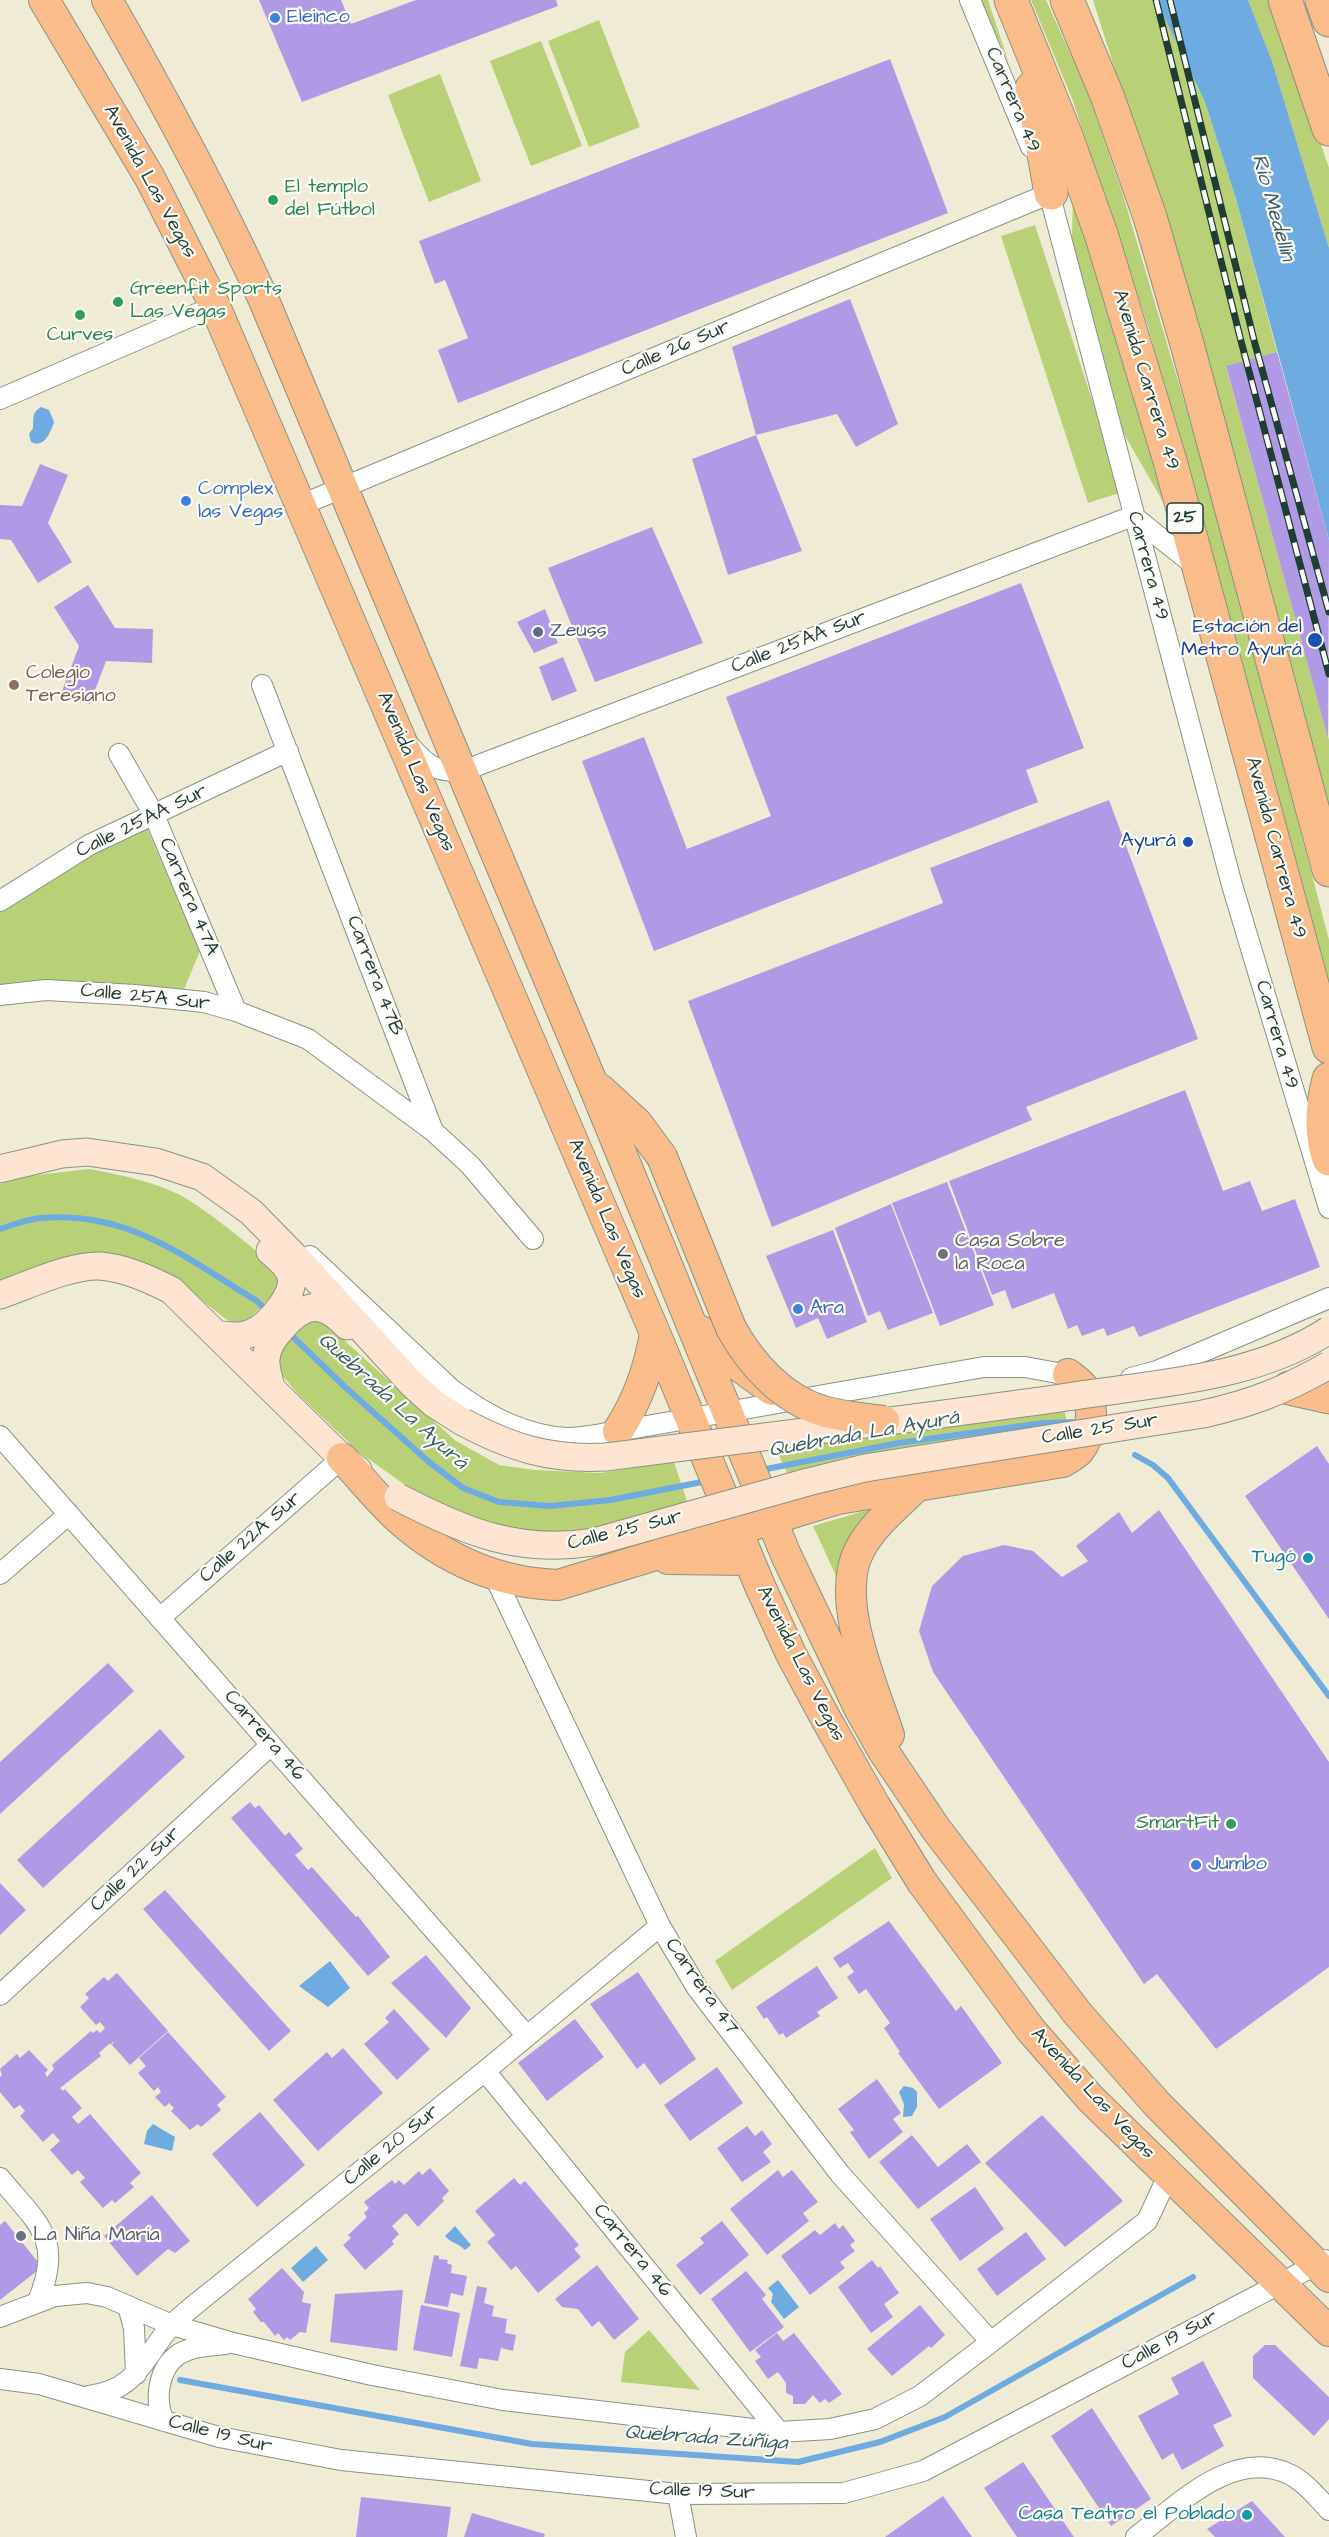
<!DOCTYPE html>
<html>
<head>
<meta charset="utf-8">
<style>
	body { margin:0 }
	canvas { display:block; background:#f0ebd4 }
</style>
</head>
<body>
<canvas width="1329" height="2537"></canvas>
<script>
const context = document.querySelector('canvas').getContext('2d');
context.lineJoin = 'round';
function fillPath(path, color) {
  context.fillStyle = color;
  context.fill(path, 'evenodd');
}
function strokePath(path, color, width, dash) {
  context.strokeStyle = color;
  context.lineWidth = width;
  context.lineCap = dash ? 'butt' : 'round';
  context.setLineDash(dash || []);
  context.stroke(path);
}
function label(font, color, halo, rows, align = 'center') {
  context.font = font + ' "Architects Daughter",sans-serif';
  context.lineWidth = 4.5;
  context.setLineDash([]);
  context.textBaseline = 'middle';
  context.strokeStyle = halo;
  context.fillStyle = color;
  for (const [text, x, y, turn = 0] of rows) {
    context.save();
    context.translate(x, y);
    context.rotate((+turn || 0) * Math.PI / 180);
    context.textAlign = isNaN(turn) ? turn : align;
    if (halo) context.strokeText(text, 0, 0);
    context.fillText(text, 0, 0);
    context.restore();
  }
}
fillPath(new Path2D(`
	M980,0H988L1008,60Z
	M1031,0H1046L1088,93L1123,195L1218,516L1329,940V993L1148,326L1073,101Z
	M1093,0H1156L1205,102L1236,199L1277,352L1226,367L1329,740V811L1258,543L1203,349Z
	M1248,0H1272L1329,168V248L1272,61Z
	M599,20L640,127L589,147L548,41Z
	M541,41L582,146L531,166L490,61Z
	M440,74L481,181L429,202L388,95Z
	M1073,193L1173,519L1124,434L1072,239Z
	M1035,225L1122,492L1088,503L1001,236Z
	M147,828L200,951L182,994L16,983L0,986V904L88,851Z
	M89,1169C121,1175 152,1181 182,1196C199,1205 272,1259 278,1275C279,1279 279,1285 279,1289L244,1324H232L169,1274L138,1260L99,1255L0,1282V1184L29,1176Z
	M314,1320L326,1324L456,1441L499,1465L535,1470L600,1473L674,1462L688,1504L573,1536L526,1535L469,1517L412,1490L359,1452L298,1394L276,1368V1356L303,1322Z
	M1063,1401L1068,1432L790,1478L775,1448Z
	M871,1509L854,1533L837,1578L813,1526Z
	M875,1848L892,1878L732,1990L715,1961Z
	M649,2330L700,2390L621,2382L625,2352Z`), '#b8d177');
fillPath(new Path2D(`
	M1156,0H1248L1272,61L1329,248V540L1236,199L1205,102Z
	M41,407L49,410L54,422C51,432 44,449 31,442L29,434L33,428C34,419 31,413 41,407Z
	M330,1961L350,1988L328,2007L299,1986Z
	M904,2086L913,2088L917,2092V2107L912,2116L903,2117L904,2104L899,2092Z
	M153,2124L175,2137L172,2151L144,2144L147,2131Z
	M455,2226L471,2245L465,2250C458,2243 451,2243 445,2236Z
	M316,2246L328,2260L303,2282L291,2268Z
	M778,2280L799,2307L784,2319L771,2302L773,2294L768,2288Z`), '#6eabe0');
strokePath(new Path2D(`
	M0,1229C13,1225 27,1219 41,1218C131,1211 185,1258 257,1301L267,1311
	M287,1331L345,1387L429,1462L463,1488L499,1502L550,1506L610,1500L707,1481
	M1135,1455L1153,1465L1168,1478L1329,1696
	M761,1470L899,1443L1043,1423L1077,1422
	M180,2380L532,2444L798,2462L880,2442L945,2417L1193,2277`), '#6eabe0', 6);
fillPath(new Path2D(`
	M259,0H341L351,24L416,0H556L558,6L302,102Z
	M890,59L948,213L458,403L438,350L468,338L445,280L435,284L419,241Z
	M850,299L898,424L856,447L837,414L756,435L732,347Z
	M1277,352L1329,540L1328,738L1226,366Z
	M756,435L802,551L728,575L692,459Z
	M40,464L68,475L48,523L72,562L38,583L11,540L0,539V505L22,506Z
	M652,527L703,643L595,682L548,568Z
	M1021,583L1084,748L1026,770L1038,802L654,951L582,761L644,737L687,849L771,816L726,697Z
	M88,585L115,628L153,629L152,663L106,661L90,704L61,694L79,646L54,607Z
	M545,609L558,643L534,653L517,622Z
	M563,657L577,691L552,701L539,667Z
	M1109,800L1198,1039L1026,1107L1032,1120L772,1227L688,1001L943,903L930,868Z
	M1185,1090L1223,1191L1250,1181L1262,1211L1295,1199L1320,1267L1139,1337L1134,1326L1107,1336L1104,1328L1082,1336L1077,1325L1068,1329L1054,1293L1012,1309L1005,1290L992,1295L949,1181Z
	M947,1182L994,1305L940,1326L892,1203Z
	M891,1204L933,1313L888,1330L880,1311L868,1316L835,1228Z
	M833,1230L867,1322L827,1339L818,1318L796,1328L766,1256Z
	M1317,1446L1329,1464V1619L1245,1496Z
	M1159,1510L1329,1762V1967L1216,2049L1157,1974L1144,1984L933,1672L919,1631L932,1586L963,1556L1004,1545L1033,1551L1062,1577L1088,1561L1076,1546L1119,1512L1132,1533Z
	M108,1663L134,1691L0,1814V1762Z
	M160,1729L185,1757L43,1888L17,1860Z
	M250,1802L255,1808L259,1805L285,1836L289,1832L303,1849L295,1855L308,1870L312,1867L356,1917L358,1916L390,1957L368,1976L231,1818Z
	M0,1883L26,1910L0,1935Z
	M165,1890L291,2031L269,2051L143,1909Z
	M889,1921L956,2011L961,2006L1002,2063L939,2109L898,2053L900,2052L884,2028L890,2023L866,1989L859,1994L847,1977L854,1972L848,1963L840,1968L833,1958Z
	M426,1955L471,2008L446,2038L391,1983Z
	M817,1966L838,1998L817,2012L820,2016L786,2038L783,2033L779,2035L767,2017L764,2019L756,2007Z
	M638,1972L696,2059L660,2085L644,2063L637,2069L590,2004Z
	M117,1973L168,2031L130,2065L112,2045L114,2041L110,2045L105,2038L109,2044L99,2053L101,2056L60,2088L63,2091L65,2089L82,2108L72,2117L78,2124L90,2114L141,2173L130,2183L134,2187L115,2203L112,2200L103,2208L80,2182L85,2178L78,2170L72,2175L50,2150L60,2141L53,2133L43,2142L20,2116L25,2111L20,2105L14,2109L0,2092V2077L2,2075L0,2069L17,2054L20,2058L29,2050L48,2070L45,2073L47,2077L54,2069L52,2065L91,2031L93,2033L97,2030L100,2033L105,2028L100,2022L96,2025L80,2007L89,1998L85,1994L104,1977L108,1981Z
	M394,2009L430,2049L397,2080L364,2044L389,2022L385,2018Z
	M575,2019L604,2057L547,2101L518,2063Z
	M168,2032L226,2097L217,2105L221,2110L201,2127L198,2124L190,2130L171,2111L174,2108L169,2103L165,2107L155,2097L161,2092L158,2087L154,2091L138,2073L146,2066L139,2058Z
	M343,2048L383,2093L318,2151L273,2100L327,2052L332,2058Z
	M717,2067L743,2103L690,2141L664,2105Z
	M877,2079L901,2113L893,2119L903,2132L869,2159L850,2132L854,2130L838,2109Z
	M260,2112L305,2165L257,2207L212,2154Z
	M1042,2115L1123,2201L1065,2247L985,2163Z
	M747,2126L755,2136L762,2130L772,2144L763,2152L771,2162L742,2182L717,2148Z
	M912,2135L938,2167L967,2144L981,2162L918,2209L879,2162Z
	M430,2168L449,2191L442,2198L444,2201L418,2227L406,2213L392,2226L399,2234L392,2241L394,2244L365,2270L343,2245L351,2238L348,2235L367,2217L364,2213L369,2208L364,2202L392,2180L395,2184L399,2180L404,2185L419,2171L422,2175Z
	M778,2170L783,2177L792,2170L818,2202L803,2213L809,2221L767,2255L730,2209Z
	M514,2178L520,2185L525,2181L579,2245L574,2249L581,2257L538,2293L516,2266L511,2270L487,2242L495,2235L475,2211Z
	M975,2187L1004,2229L960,2261L930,2219Z
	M152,2195L190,2241L175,2253L168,2249L137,2276L104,2236Z
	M5,2221L42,2267L0,2300V2225Z
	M722,2221L749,2255L700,2295L676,2265L704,2243L700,2238Z
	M835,2223L839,2229L843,2225L855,2241L850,2245L855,2251L840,2262L845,2268L810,2295L781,2256L815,2230L820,2235Z
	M1026,2232L1046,2259L997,2296L977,2269Z
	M434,2255L439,2256V2259L448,2260L447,2263L452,2265L451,2273L467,2276L463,2296L451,2293L448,2307L424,2303Z
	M872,2260L878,2268L880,2266L899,2293L884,2304L893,2317L871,2333L838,2287Z
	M597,2265L639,2319L614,2340L599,2321L592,2327L578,2309L562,2307L555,2299Z
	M282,2268L304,2292L302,2302L311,2304L306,2333L300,2332L290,2340L287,2337L284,2340L278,2333L275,2336L264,2322H261L253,2312L256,2309L248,2299Z
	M746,2271L766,2295L762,2299L784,2327L750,2352L711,2299Z
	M477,2286L487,2288L484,2303L494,2306L492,2316L507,2319L505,2333L516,2335L513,2351L501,2348L498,2361L479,2358L477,2369L460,2366Z
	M403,2290L397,2351L330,2342L335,2294Z
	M421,2305L460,2313L452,2357L413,2350Z
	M920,2305L945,2335L931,2348L929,2346L892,2376L867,2349Z
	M777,2333L783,2341L794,2333L842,2394L829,2403L825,2399L820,2403L813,2395L805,2404H793V2396L786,2393V2383L778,2372L768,2379L755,2361L761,2357L755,2350Z
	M1265,2345H1275L1329,2397V2419L1314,2436L1253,2378V2356Z
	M1203,2361L1232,2416L1213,2425L1224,2446L1182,2470L1173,2453L1162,2460L1138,2416L1179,2394L1171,2378Z
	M1092,2408L1151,2499L1111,2526L1051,2436Z
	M1023,2462L1074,2537H1017L984,2488Z
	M943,2496L972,2537H885Z
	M361,2497L451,2507L447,2537H356Z
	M1252,2501L1285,2537H1215L1207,2529Z
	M472,2513L545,2534L544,2537H464Z`), '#b19ae5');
const street = new Path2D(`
	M970,0L1031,147
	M1047,185L1232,885L1329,1208
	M0,399L215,306
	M301,505L1051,193
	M262,685L433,1131L470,1165L533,1239
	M410,746C427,766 436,772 463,771L1133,516L1198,568
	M119,754L154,815L236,1011
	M0,901L89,845L288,751
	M0,995L46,990L135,995L204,1002L236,1011L308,1039L433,1131
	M310,1256L451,1389C484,1414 524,1436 567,1438C584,1438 601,1434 618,1431L984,1367H1025L1079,1377
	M1131,1378L1157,1371L1329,1298
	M0,1436L527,2036
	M0,1574L69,1514
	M495,1577L660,1926L697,1988L840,2174L991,2342
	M160,1618L342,1458
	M0,1995L271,1745
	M485,2071L779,2432
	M0,2178C38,2224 64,2239 38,2301
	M128,2306L134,2328L136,2374
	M0,2317L55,2296L87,2293L107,2297L172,2325L233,2343L372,2375L503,2400L779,2432L830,2429L875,2419L920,2396L991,2342L1147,2221L1169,2174
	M0,2379L39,2384L219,2437L341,2460L678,2494L844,2493L923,2471L1325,2260
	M89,2396C137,2390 142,2360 170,2327C179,2317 191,2308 202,2299L485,2071L660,1926
	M164,2421C154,2400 158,2368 179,2354C193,2346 209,2346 225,2344
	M678,2494L686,2537
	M1136,2537C1178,2505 1234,2446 1291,2475C1306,2483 1318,2498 1329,2510`);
const secondary = new Path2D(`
	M0,1169L62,1154L87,1152L156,1162L202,1177L251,1212L305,1267L411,1383L433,1403L463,1422
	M0,1295C29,1285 70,1265 100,1266C125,1268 149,1279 171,1290L342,1458L358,1470
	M218,1335C231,1336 244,1338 255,1331C270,1324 296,1293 291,1276C288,1265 278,1258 270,1251
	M271,1387C269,1378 265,1368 266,1359C267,1345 275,1336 284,1326C307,1301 324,1302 347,1326`);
const primary = new Path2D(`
	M44,0L150,178L215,306L655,1333L760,1586L791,1654L826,1719L874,1804L922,1882L1030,2029L1090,2098L1329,2331
	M107,0C163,98 216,195 263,298L592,1082L786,1555L860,1710L882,1749L936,1829L1078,2014L1157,2104L1329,2277
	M600,1089L637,1123L662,1157
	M701,1331L736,1364L772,1390
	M618,1431C638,1400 649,1370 655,1333
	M342,1458C361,1478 379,1501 399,1519C444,1559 498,1583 558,1585L838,1499L1063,1462C1068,1459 1075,1455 1079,1451C1092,1434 1096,1405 1083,1387C1079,1382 1073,1378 1068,1374
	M668,1559L749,1560
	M889,1735C873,1685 833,1598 860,1549C873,1525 895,1507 915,1488`);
const highway = new Path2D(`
	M1011,0L1065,133L1102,237L1170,461L1329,1047
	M1067,0L1108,98L1150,217L1187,344L1329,870
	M1285,0L1329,129
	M1322,0L1329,20
	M1032,88L1051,193
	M1329,1079C1322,1107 1320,1132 1329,1159
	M1289,1388L1329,1397`);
strokePath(street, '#889484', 22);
strokePath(secondary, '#889484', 29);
strokePath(primary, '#889484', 32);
strokePath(highway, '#889484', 35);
strokePath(street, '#fff', 20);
strokePath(secondary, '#fde4d1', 27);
strokePath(primary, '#fabc8b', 30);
strokePath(highway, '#fabc8b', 33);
const rail = new Path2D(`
	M1156,0L1241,341L1329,674
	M1170,0L1255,344L1329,612`);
strokePath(rail, '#1f3d34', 7);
strokePath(rail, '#fdfcf7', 4.5, [14]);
const secondaryBridge = new Path2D(`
	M463,1422C512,1448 550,1460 606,1457C760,1437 914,1419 1067,1397C1155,1383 1252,1380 1329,1330
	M398,1497C465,1532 518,1554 594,1542L808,1482L865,1468L1203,1414C1253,1403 1285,1390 1329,1365`);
const primaryBridge = new Path2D(`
	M662,1157L731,1328C751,1364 782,1399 823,1411C843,1417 863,1418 884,1421`);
strokePath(secondaryBridge, '#889484', 29, []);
strokePath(primaryBridge, '#889484', 32, []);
strokePath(secondaryBridge, '#fde4d1', 27);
strokePath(primaryBridge, '#fabc8b', 30);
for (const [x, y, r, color] of [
	[275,18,6,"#3f7fe0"],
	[273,200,6,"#2e9e5b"],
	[118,302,6,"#2e9e5b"],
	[80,315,6,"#2e9e5b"],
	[186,501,6,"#3f7fe0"],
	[538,632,6,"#5c6f8a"],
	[1315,640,8,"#1a4fb4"],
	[14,685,6,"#8d6e63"],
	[1188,842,6,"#1a4fb4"],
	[943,1254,6,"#6b7280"],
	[798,1309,6,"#3f7fe0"],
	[1308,1558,6,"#0f9aa8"],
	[1231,1824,6,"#2e9e5b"],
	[1196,1865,6,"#3f7fe0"],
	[21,2236,6,"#6b7280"],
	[1247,2515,6,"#0f9aa8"]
]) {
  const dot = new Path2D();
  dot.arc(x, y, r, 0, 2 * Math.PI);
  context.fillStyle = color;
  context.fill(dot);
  strokePath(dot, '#fdfcf7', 2);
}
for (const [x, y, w] of [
	[1185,518,36]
]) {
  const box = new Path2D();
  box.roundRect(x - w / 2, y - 15, w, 30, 4.5);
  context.fillStyle = '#fdfcf7';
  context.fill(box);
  strokePath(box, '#1f3d34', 1.5);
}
label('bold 18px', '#1f3d34', null, [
	["25",1185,518]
]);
label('20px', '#366cbe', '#fdfcf7', [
	["Eleinco",287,18],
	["Complex",198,490],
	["las Vegas",198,513],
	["Ara",810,1309],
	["Jumbo",1208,1865]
], 'left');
label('20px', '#1f3d34', '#fdfcf7', [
	["Carrera 49",1012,100,67],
	["Avenida Las Vegas",149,182,61],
	["Calle 26 Sur",676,349,-23],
	["Avenida Carrera 49",1145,380,73],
	["Carrera 49",1147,566,75],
	["Calle 25AA Sur",799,643,-21],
	["Avenida Las Vegas",415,772,67],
	["Calle 25AA Sur",142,822,-26],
	["Avenida Carrera 49",1275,848,75],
	["Carrera 47A",188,897,67],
	["Carrera 47B",374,976,69],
	["Calle 25A Sur",145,998,6],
	["Carrera 49",1276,1035,74],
	["Avenida Las Vegas",606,1219,67],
	["Calle 25 Sur",1100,1430,-9],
	["Calle 25 Sur",625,1531,-14],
	["Calle 22A Sur",251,1538,-41],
	["Avenida Las Vegas",800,1664,63],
	["Carrera 46",264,1736,49],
	["Calle 22 Sur",136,1870,-43],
	["Carrera 47",701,1987,55],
	["Avenida Las Vegas",1092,2094,47],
	["Calle 20 Sur",392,2146,-39],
	["Carrera 46",632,2251,51],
	["Calle 19 Sur",1170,2341,-28],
	["Calle 19 Sur",220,2435,14],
	["Calle 19 Sur",702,2492,2]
]);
label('20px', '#27864d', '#fdfcf7', [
	["El templo",285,188],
	["del Fútbol",285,211],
	["Greenfit Sports",130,290],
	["Las Vegas",130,313],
	["Curves",80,336,"center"],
	["SmartFit",1219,1824,"right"]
], 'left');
label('20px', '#164399', '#fdfcf7', [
	["Estación del",1302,628],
	["Metro Ayurá",1302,651],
	["Ayurá",1176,842]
], 'right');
label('20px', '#4e5e75', '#fdfcf7', [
	["Zeuss",550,632]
], 'left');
label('20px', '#785e54', '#fdfcf7', [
	["Colegio",26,674],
	["Teresiano",26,697]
], 'left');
label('20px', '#5b616d', '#fdfcf7', [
	["Casa Sobre",955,1242],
	["la Roca",955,1265],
	["La Niña María",33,2236]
], 'left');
label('20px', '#0d838f', '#fdfcf7', [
	["Tugó",1296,1558],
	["Casa Teatro el Poblado",1235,2515]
], 'right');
label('italic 21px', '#375e68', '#fdfcf7', [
	["Río Medellín",1272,208,74],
	["Quebrada La Ayurá",392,1402,42],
	["Quebrada La Ayurá",864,1435,-10],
	["Quebrada Zúñiga",706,2439,4]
]);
</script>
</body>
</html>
